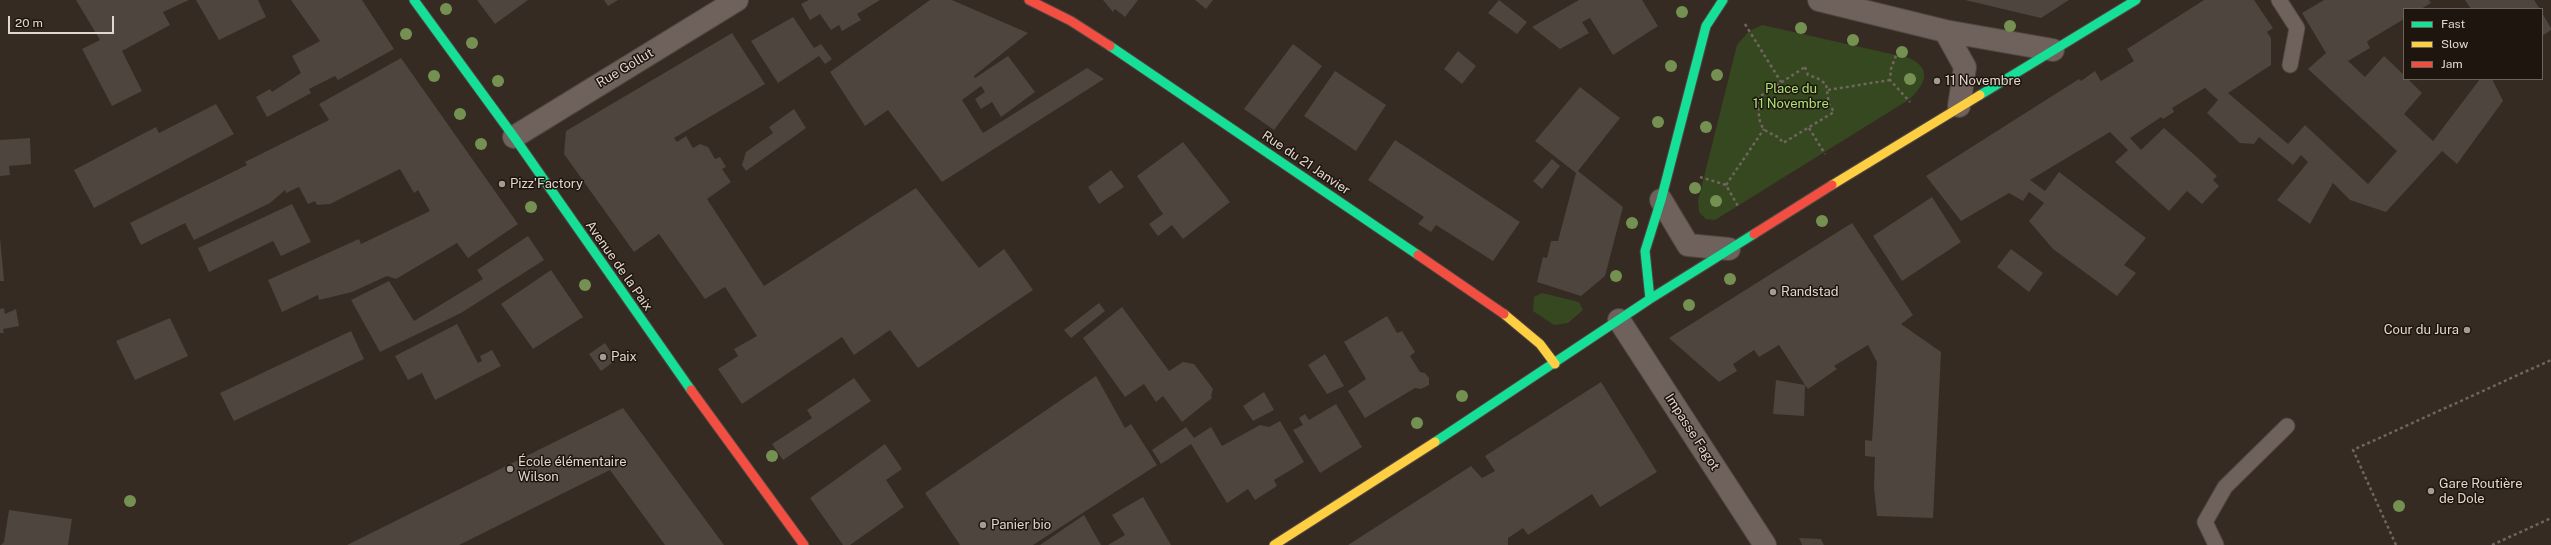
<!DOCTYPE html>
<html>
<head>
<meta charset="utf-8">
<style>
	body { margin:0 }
	#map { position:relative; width:2551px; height:545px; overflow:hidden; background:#352b23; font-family:"Public Sans",sans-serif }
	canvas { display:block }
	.legend { position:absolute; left:2403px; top:8px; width:140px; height:72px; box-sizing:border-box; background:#1d150e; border:1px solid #6c635a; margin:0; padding:5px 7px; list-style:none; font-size:12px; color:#e3d7cd }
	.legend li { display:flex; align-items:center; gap:8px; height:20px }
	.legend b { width:20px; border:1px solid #6c635a }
	.scale { position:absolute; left:8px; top:16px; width:106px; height:18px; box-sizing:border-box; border:2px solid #e3d7cd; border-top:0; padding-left:5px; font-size:12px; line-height:14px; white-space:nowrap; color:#e3d7cd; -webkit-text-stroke:3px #1d150e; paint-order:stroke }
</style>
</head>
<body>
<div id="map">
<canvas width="2551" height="545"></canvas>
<ul class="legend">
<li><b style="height:5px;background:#16e098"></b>Fast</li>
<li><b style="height:5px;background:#ffcf43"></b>Slow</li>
<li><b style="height:5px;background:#f24e42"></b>Jam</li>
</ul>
<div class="scale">20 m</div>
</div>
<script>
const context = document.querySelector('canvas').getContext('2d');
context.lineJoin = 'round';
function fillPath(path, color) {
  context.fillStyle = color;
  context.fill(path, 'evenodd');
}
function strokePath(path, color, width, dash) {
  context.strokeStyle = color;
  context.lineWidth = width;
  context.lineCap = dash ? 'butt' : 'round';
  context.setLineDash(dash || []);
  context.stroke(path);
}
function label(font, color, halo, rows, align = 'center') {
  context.font = font + ' "Public Sans",sans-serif';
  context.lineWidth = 3;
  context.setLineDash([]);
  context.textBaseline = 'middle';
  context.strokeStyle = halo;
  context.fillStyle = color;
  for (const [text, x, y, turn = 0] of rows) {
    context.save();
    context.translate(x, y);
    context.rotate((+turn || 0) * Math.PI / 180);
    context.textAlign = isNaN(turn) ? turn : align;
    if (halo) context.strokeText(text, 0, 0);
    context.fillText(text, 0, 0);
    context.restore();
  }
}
fillPath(new Path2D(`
	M1762,25L1909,58C1933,69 1925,84 1910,99L1715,220L1706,219L1699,212L1698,201L1737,45L1749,31Z
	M1542,293L1579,302L1583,310L1568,323L1554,325L1533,311L1534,297Z`), '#364820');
fillPath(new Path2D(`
	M76,0H189L163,12L170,25L122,51L142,91L112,106L82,49L100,40Z
	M196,0H258L266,17L219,40Z
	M291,0H362L394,49L338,80L335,76L309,89L311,93L267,117L256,97L270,89L272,92L301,73L292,56L320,41Z
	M477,0H528L495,24Z
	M604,0H618L608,6Z
	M809,0H880L857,14L861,20L842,31L839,25L831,30L820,14L810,20L801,4Z
	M930,0H952L1028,33L974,76L975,78L1008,56L1035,92L1001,117L992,102L981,109L975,99L985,92L981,86L962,100L983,133L1087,68L1104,79L942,182L888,110L865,126L830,72Z
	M1103,0H1138L1125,17L1115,9L1113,12Z
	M1195,0H1213L1206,9Z
	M1499,0L1527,22L1517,34L1488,13Z
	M1579,0H1642L1658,26L1613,55L1590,18L1582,22L1589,33L1560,49L1532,27Z
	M1965,0H2069L2041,18Z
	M2204,0H2254L2273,28L2267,32L2271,38V65L2228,93L2288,144L2305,125L2368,184L2397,151L2308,69L2326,53L2302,13L2324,0H2429L2431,3L2421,9H2404V19L2369,40L2367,42L2370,48L2348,61L2365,77L2384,56L2404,75V79H2408L2422,93L2404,114L2433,141L2480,79H2492L2503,101L2457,164L2442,151L2386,212L2350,200L2333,183L2310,224L2277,200L2308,162L2301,155L2293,165L2259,137L2254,144L2240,143L2207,113L2218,100L2205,88L2172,108L2174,112L2163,119L2161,117L2130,138L2141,150L2164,128L2199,159L2217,176L2213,180L2219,186L2202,204L2187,191L2169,211L2115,162L2128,150L2110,132L2030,180L2045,191L2059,172L2146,238L2124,265L2136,273L2117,296L2053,249L2029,221L2044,203L2029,192L2023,201L2009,193L1961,221L1926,176L2079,79L2081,81L2095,71L2101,81L2134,61L2127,49Z
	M2465,0H2534L2540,9H2471Z
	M2542,13L2551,28V30L2542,36Z
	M793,17L814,48L821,44L832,59L825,64L819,56L778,83L751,41Z
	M732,33L765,84L674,138L677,142L686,136L693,148L700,144L708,147L715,159L720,157L726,167L722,169L731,182L707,199L764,286L916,188L979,268L1004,249L1033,290L918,368L890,330L854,355L842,337L742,404L718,369L738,356L734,349L757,336L725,287L705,299L659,234L634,252L564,154L566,131Z
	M1293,44L1322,66L1274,130L1244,109Z
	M1458,51L1476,66L1462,84L1444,69Z
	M401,58L518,224L468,258L457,243L396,279L387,276L352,292L319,300L318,295L282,312L268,280L359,239L361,244L430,211L418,190L414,193L400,169L330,204L317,205L315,201L308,204L299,187L286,193L285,190L270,203L194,240L185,223L141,245L130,223L247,165L245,162L329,120L319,104Z
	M1335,71L1386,105L1356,151L1304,116Z
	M1580,87L1620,118L1578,171L1623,207L1605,276L1581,296L1537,282L1543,257L1547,258L1551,241H1558L1576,173L1535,141Z
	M216,104L234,134L94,208L74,170L156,127L159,133Z
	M794,109L806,128L746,171L742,165L746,152L773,133L769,127Z
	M30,138L31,164L9,166L10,175L0,176V140Z
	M1395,140L1520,222L1493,261L1436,225L1431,232L1418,224L1424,217L1368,180Z
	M1183,142L1230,202L1183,239L1172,225L1158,236L1149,224L1163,214L1137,176Z
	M1552,159L1560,166L1542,189L1533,181Z
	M1111,170L1124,187L1099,204L1088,187Z
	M1932,197L1961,242L1902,281L1873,236Z
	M292,204L311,242L281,256L273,241L209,272L198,248Z
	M1852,223L1913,315L1901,324L1941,352L1933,518L1877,516L1874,488L1875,457L1865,456V440L1872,441L1877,362L1868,345L1834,366L1837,369L1808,389L1805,385L1804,416L1773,414L1776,380L1805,385L1779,345L1759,357L1754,350L1733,364L1737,371L1719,382L1669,338Z
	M528,236L544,260L461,313L380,352L351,300L389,281L414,321L483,279L477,270Z
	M0,238L4,281H0Z
	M2011,249L2043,273L2029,292L1997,267Z
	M551,270L583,317L533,349L501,304Z
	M1099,303L1105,311L1071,338L1064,330Z
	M1122,307L1169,371L1183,362L1194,364L1213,389L1211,396L1212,398L1182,422L1163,396L1156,402L1144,384L1125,397L1083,338Z
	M4,308L5,314L16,309L19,326L3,329L4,333H0V309Z
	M1387,316L1397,333L1402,331L1415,352L1410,356L1420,372L1425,373L1429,378V385L1421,389L1415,388L1365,418L1348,391L1366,379L1344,342Z
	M170,318L188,356L135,380L116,341Z
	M457,324L478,363L482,361L480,356L492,350L501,366L435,400L422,373L408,380L395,356Z
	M351,331L364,359L234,421L220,393Z
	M605,343L616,360L601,371L589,354Z
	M1325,354L1344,386L1327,394L1308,365Z
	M1096,376L1125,428L1131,424L1157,465L1033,545H960L925,493Z
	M854,378L871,401L783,460L772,444L812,418L807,410Z
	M1601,382L1657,472L1600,507L1592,494L1528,535L1523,528L1508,538V545H1348L1471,466L1482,478L1495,471L1485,456Z
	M1264,392L1274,410L1253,421L1243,406Z
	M1336,404L1362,447L1320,473L1293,430L1303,425L1299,418L1305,414L1309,420Z
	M623,408L724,545H665L610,470L459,545H347Z
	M1280,421L1304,462L1274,480L1277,486L1255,500L1248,489L1227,503L1191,444L1161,464L1152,450L1186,427L1194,438L1211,427L1222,446L1260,425L1269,427Z
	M885,444L902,469L886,480L904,507L850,545H843L810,498Z
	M1143,497L1171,545H1108L1125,535L1112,515Z
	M9,510L72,519L68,545H1L4,542Z
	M1084,515L1101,545H1040Z
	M1799,538L1821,539L1824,545H1802Z`), '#4d453e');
const lane = new Path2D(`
	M2279,0L2297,28L2290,65
	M2216,545L2205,522L2225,487L2287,426`);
const street = new Path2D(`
	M1819,0L1945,31L2053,50
	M1945,31L1965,67L1959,106
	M514,137L737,0
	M1661,200L1688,245L1729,249
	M1619,320L1765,545`);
const fast = new Path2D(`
	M414,0L514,137L691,390
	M1110,46L1418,255
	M1980,95L2136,0
	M1650,299L1645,251L1661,200L1706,26L1723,0
	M1435,442L1650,299L1754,234`);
const slow = new Path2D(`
	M1832,185L1980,95
	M1504,314L1540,344L1555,364
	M1274,545L1435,442`);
const jam = new Path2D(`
	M1029,0L1071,21L1110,46
	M1754,234L1832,185
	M1418,255L1504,314
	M691,390L804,545`);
strokePath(lane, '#4f4740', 17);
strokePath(street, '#4f4740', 24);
strokePath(fast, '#4f4740', 11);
strokePath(slow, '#4f4740', 11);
strokePath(jam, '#4f4740', 11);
strokePath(new Path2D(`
	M1745,24L1781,82
	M1898,50L1891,69L1890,80L1910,102
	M1805,67L1808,75L1817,78L1826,84L1829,104L1834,112L1783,143C1777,133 1771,136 1764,129C1756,120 1761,108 1756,99Z
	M1828,90L1890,80
	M1809,128L1825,154
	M1700,177L1726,185L1739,208
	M1726,185L1764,129
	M2396,545L2353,450L2551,360
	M2492,545L2551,518`), '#70655f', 2.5, [3, 3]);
strokePath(lane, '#6f615c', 15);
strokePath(street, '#6f615c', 22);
strokePath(fast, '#16e098', 9);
strokePath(slow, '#ffcf43', 9);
strokePath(jam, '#f24e42', 9);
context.fillStyle = '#759151';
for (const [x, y] of [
	[446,9],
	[1682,12],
	[2010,26],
	[1801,28],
	[406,34],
	[1853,40],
	[472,43],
	[1902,52],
	[1671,66],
	[1717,75],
	[434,76],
	[1910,79],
	[498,81],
	[460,114],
	[1658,122],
	[1706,127],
	[481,144],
	[1695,188],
	[1716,201],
	[531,207],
	[1822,221],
	[1632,223],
	[1616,276],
	[1730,279],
	[585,285],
	[1689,305],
	[1462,396],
	[1417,423],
	[772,456],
	[130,501],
	[2399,506]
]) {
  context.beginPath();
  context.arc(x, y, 6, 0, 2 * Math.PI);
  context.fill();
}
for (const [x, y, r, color] of [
	[1937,81,4,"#a69b92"],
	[502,184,4,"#a69b92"],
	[1773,292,4,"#a69b92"],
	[2467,330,4,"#a69b92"],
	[603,357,4,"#a69b92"],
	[510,469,4,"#a69b92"],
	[2431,491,4,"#a69b92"],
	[983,525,4,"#a69b92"]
]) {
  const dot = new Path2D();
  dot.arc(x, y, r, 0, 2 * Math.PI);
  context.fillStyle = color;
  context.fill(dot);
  strokePath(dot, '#1d150e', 1.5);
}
label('13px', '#e3d7cd', '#1d150e', [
	["Rue Gollut",625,68,-31],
	["Rue du 21 Janvier",1306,163,34],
	["Avenue de la Paix",619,266,55],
	["Impasse Fagot",1692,432,57]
]);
label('13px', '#e3d7cd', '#1d150e', [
	["11 Novembre",1945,81],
	["Pizz'Factory",510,184],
	["Randstad",1781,292],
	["Cour du Jura",2459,330,"right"],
	["Paix",611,357],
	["École élémentaire",518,462],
	["Wilson",518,477],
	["Gare Routière",2439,484],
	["de Dole",2439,499],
	["Panier bio",991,525]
], 'left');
label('13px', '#aae477', '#1d150e', [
	["Place du",1791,89],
	["11 Novembre",1791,104]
]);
</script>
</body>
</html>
